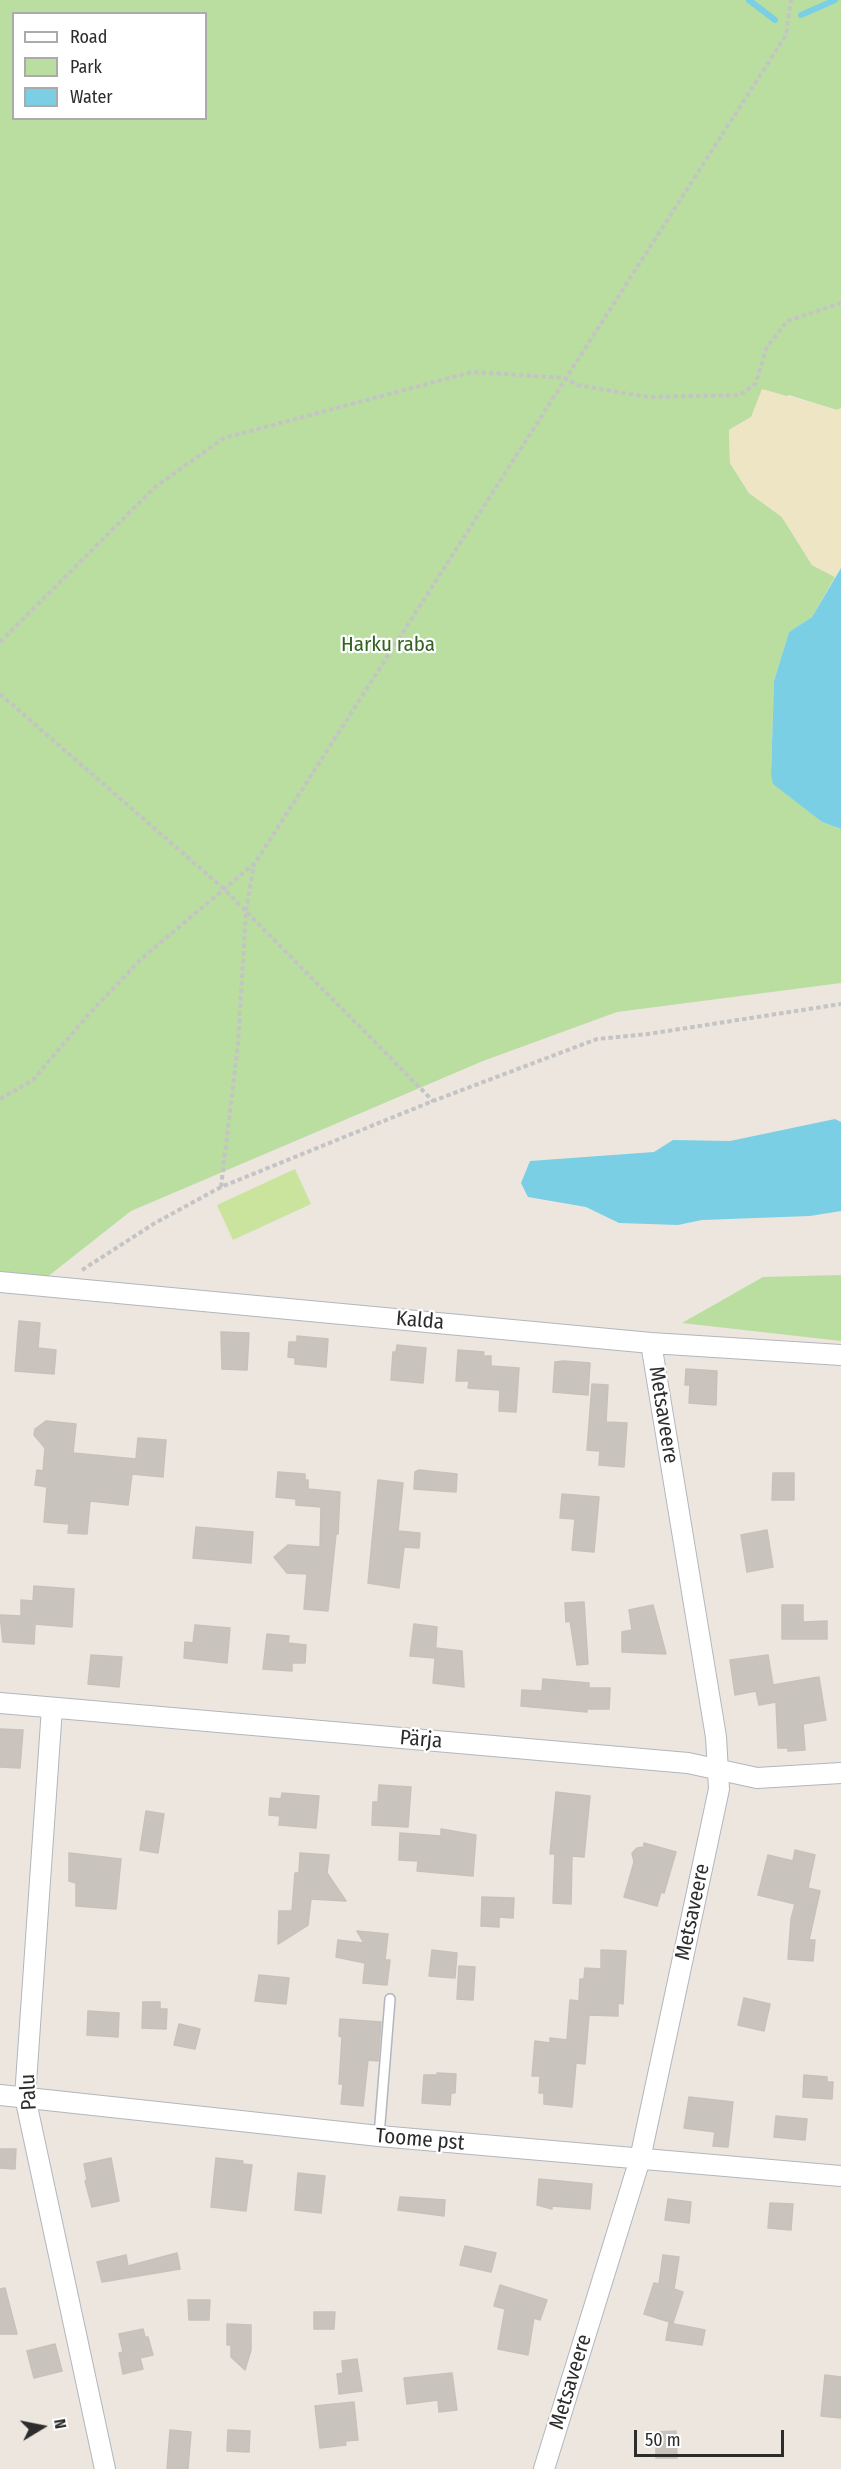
<!DOCTYPE html>
<html>
<head>
<meta charset="utf-8">
<style>
	body { margin:0 }
	#map { position:relative; width:841px; height:2469px; overflow:hidden; background:#ece6df; font-family:"Fira Sans Condensed",sans-serif }
	canvas { display:block }
	.legend { position:absolute; left:12px; top:12px; width:195px; height:108px; box-sizing:border-box; background:#fff; border:2px solid #ababab; margin:0; padding:8px 10px; list-style:none; font-size:18px; color:#2c2c2c }
	.legend li { display:flex; align-items:center; gap:12px; height:30px }
	.legend b { width:30px; border:2px solid #ababab }
	.north { position:absolute; left:12px; top:2397px; width:60px; height:60px; -webkit-text-stroke:4px #fff; paint-order:stroke; rotate:80deg; font-size:16px; font-weight:700; line-height:24px; text-align:center; color:#2c2c2c }
	.north::after { content:''; display:block; margin:auto; width:21px; height:27px; background:#2c2c2c; clip-path:polygon(50% 0,100% 100%,50% 72%,0 100%) }
	.scale { position:absolute; left:634px; top:2430px; width:150px; height:27px; box-sizing:border-box; border:3px solid #2c2c2c; border-top:0; padding-left:8px; font-size:18px; line-height:21px; white-space:nowrap; color:#2c2c2c; -webkit-text-stroke:4px #fff; paint-order:stroke }
</style>
</head>
<body>
<div id="map">
<canvas width="841" height="2469"></canvas>
<ul class="legend">
<li><b style="height:8px;background:#fff"></b>Road</li>
<li><b style="height:16px;background:#b9dea0"></b>Park</li>
<li><b style="height:16px;background:#7bcfe5"></b>Water</li>
</ul>
<div class="north">N</div>
<div class="scale">50 m</div>
</div>
<script>
const context = document.querySelector('canvas').getContext('2d');
context.lineJoin = 'round';
function fillPath(path, color) {
  context.fillStyle = color;
  context.fill(path, 'evenodd');
}
function strokePath(path, color, width, dash) {
  context.strokeStyle = color;
  context.lineWidth = width;
  context.lineCap = dash ? 'butt' : 'round';
  context.setLineDash(dash || []);
  context.stroke(path);
}
function label(font, color, halo, rows, align = 'center') {
  context.font = font + ' "Fira Sans Condensed",sans-serif';
  context.lineWidth = 4.5;
  context.setLineDash([]);
  context.textBaseline = 'middle';
  context.strokeStyle = halo;
  context.fillStyle = color;
  for (const [text, x, y, turn = 0] of rows) {
    context.save();
    context.translate(x, y);
    context.rotate((+turn || 0) * Math.PI / 180);
    context.textAlign = isNaN(turn) ? turn : align;
    if (halo) context.strokeText(text, 0, 0);
    context.fillText(text, 0, 0);
    context.restore();
  }
}
fillPath(new Path2D(`
	M0,0H841V408L837,410L789,395L729,430L730,463L749,493L782,517L812,565L835,577L812,617L789,632L774,681L771,774L774,784L822,822L841,829V983L617,1012L483,1061L131,1211L37,1285L0,1282ZM14,14H206V118H14Z
	M841,1275V1341L682,1323L763,1277Z`), '#b9dea0');
fillPath(new Path2D(`
	M762,389L837,410L841,408V567L835,577L812,565L782,517L749,493L730,463L729,430L751,417Z`), '#eee5c5');
fillPath(new Path2D(`
	M295,1169L311,1204L233,1240L217,1205Z`), '#cae49d');
fillPath(new Path2D(`
	M841,568V829L822,822L773,784L771,775L774,681L789,632L812,617Z
	M835,1119L841,1122V1211L810,1216L702,1220L678,1225L619,1223L586,1207L528,1197L521,1183L530,1161L654,1152L673,1140L730,1141Z`), '#7bcfe5');
strokePath(new Path2D(`
	M749,0L775,20
	M801,15L835,0`), '#7bcfe5', 6);
const building = new Path2D(`
	M19,1321L40,1323L38,1348L56,1350L54,1374L15,1371Z
	M221,1332L249,1333L247,1370L222,1369Z
	M297,1336L328,1339L326,1367L295,1364V1358L288,1357L289,1342H297Z
	M397,1345L426,1348L423,1383L391,1380L393,1352H396Z
	M458,1350L484,1352L483,1356H491V1366L519,1368L516,1412L499,1411L500,1390L468,1388L469,1381H456Z
	M564,1361L590,1363L588,1395L553,1392L555,1362Z
	M686,1369L717,1371L716,1405L689,1403L690,1385H685Z
	M592,1384L608,1385L606,1422L627,1423L624,1467L599,1465L600,1451L587,1450Z
	M46,1421L76,1424L73,1453L136,1459L138,1438L166,1440L163,1477L132,1474L128,1505L90,1501L87,1534L68,1533L69,1524L44,1522L47,1487L35,1485L37,1470L43,1471L45,1448L34,1435L35,1429Z
	M419,1470L457,1474L456,1492L414,1489L415,1472Z
	M278,1472L305,1474V1480H308V1489L340,1492L338,1534H336L328,1611L304,1609L307,1574L287,1573L274,1557L288,1545L320,1547L321,1507L296,1505V1499L276,1497Z
	M773,1473H794V1500H772Z
	M378,1480L403,1483L398,1531L420,1533L419,1548L404,1547L399,1588L368,1583Z
	M562,1494L599,1497L594,1552L572,1550L575,1519L560,1518Z
	M196,1527L253,1532L251,1563L193,1558Z
	M767,1530L773,1567L747,1572L741,1535Z
	M34,1586L74,1589L72,1627L35,1624L34,1644L3,1642L0,1615L21,1616V1600L33,1601Z
	M584,1602L588,1664L577,1665L570,1621L566,1622L565,1603Z
	M653,1605L666,1654L622,1652V1632L632,1630L629,1610Z
	M782,1605H803V1622L827,1621V1639H782Z
	M414,1624L437,1627L435,1658L410,1656Z
	M195,1625L230,1628L227,1663L184,1658L185,1642L193,1643Z
	M267,1634L289,1636L288,1643L306,1645L305,1663H292V1671L263,1669Z
	M436,1648L462,1651L464,1687L433,1683Z
	M91,1655L122,1657L119,1687L88,1684Z
	M768,1655L773,1685L819,1677L826,1720L803,1724L805,1750L788,1751V1748H778L776,1702L759,1705L756,1691L735,1695L730,1660Z
	M543,1679L589,1683V1688H610L609,1709H587V1712L521,1706L522,1690L542,1691Z
	M0,1729L23,1730L20,1768L0,1767Z
	M379,1785L411,1787L408,1827L372,1825L373,1802H378Z
	M556,1792L590,1796L584,1857L572,1856L571,1904L553,1903L555,1854H550Z
	M282,1793L319,1796L316,1828L279,1825L280,1816L269,1815L270,1798L281,1799Z
	M146,1811L164,1814L158,1853L140,1850Z
	M441,1829L476,1835L473,1876L417,1871L418,1861L399,1860L400,1833L441,1836Z
	M644,1843L676,1852L664,1893L661,1892L657,1906L624,1897L634,1862L632,1853L637,1848L644,1847Z
	M795,1850L815,1855L808,1888L820,1891L809,1940H815L813,1961L788,1959L791,1919L795,1904L758,1895L768,1855L793,1861Z
	M69,1853L121,1859L116,1909L76,1906V1883L69,1881Z
	M300,1853L329,1855L327,1873L346,1901L311,1899L308,1925L278,1944L279,1911H292L295,1873H299Z
	M482,1897L514,1898L513,1918L499,1917V1927L481,1926Z
	M357,1931L388,1934L385,1960H390L387,1985L363,1983L365,1963L336,1957L338,1940L364,1943Z
	M432,1950L457,1953L455,1978L429,1976Z
	M601,1950L626,1951L623,2004L618,2003V2016L589,2015L585,2064L576,2063L572,2107L544,2104V2093H539L540,2076H532L535,2041L550,2043V2038L567,2040L570,2000L579,2001L580,1979H584L585,1968L601,1969Z
	M459,1966L475,1967L473,2000L457,1999Z
	M259,1975L289,1978L286,2004L255,2001Z
	M744,1998L770,2004L764,2031L738,2025Z
	M143,2002H160V2009H167L166,2029L142,2028Z
	M88,2011L119,2013L118,2037L87,2035Z
	M340,2019L381,2022L378,2061L368,2060L363,2106L341,2104L343,2084H339L342,2037L339,2036Z
	M179,2024L200,2029L195,2049L174,2045Z
	M437,2073L456,2074L455,2093H451L450,2105L422,2103L424,2075H437Z
	M804,2075L827,2077V2082H833L832,2099L803,2097Z
	M689,2097L733,2102L728,2147L713,2146L715,2132L684,2128Z
	M776,2116L807,2119L805,2140L774,2137Z
	M0,2149H16L15,2169L0,2168Z
	M111,2158L119,2201L92,2207L85,2181L87,2180L84,2164Z
	M216,2158L243,2161L242,2164L252,2165L246,2211L211,2207Z
	M298,2173L325,2176L321,2213L295,2210Z
	M539,2179L592,2184L590,2209L552,2206V2209L537,2205Z
	M400,2197L445,2200L444,2216L398,2210Z
	M668,2199L691,2202L689,2223L665,2220Z
	M770,2203L793,2204L791,2230L768,2228Z
	M465,2246L496,2253L491,2272L460,2265Z
	M177,2253L180,2269L102,2282L97,2262L126,2255L128,2266Z
	M663,2255L679,2257L674,2289L683,2292L673,2323L644,2314L654,2283L659,2284Z
	M500,2285L547,2300L540,2320L534,2318L528,2355L498,2349L505,2309L494,2306Z
	M5,2288L17,2334H0V2289Z
	M188,2300H210L209,2320H189Z
	M314,2312H335L334,2329H314Z
	M669,2323L705,2330L702,2345L666,2340Z
	M227,2324L251,2325V2350L245,2370L231,2357V2345H227Z
	M143,2329L145,2337H148L153,2355L140,2358L143,2369L123,2374L119,2353L123,2352L119,2334Z
	M55,2344L62,2371L34,2378L27,2351Z
	M357,2359L362,2391L339,2394L337,2374L343,2373L342,2361Z
	M452,2373L457,2410L439,2412L438,2400L407,2404L404,2378Z
	M825,2375L841,2377V2418L821,2416Z
	M354,2402L358,2440L345,2441L346,2445L320,2448L315,2406Z
	M170,2430L191,2432L188,2469H167Z
	M228,2430L250,2431L249,2452L227,2451Z
	M676,2431L677,2458H656V2432Z`);
fillPath(building, '#c8c4bd');
strokePath(building, '#c7c1b9', 1.5);
const lane = new Path2D(`
	M379,2136L390,1999`);
const street = new Path2D(`
	M0,1282L651,1343L841,1355
	M0,1703L688,1763L757,1778L841,1773
	M52,1708L25,2097L105,2469
	M0,2095L379,2136L841,2176
	M544,2469L640,2159L719,1789L716,1737L651,1343`);
strokePath(lane, '#b2b6be', 12);
strokePath(street, '#b2b6be', 22);
strokePath(new Path2D(`
	M0,642L155,487L224,438L472,372L565,378L577,385L649,397L740,395L756,383L767,347L787,321L841,303
	M0,694L224,889L433,1101
	M0,1099L33,1080L88,1015L141,959L255,863L786,35L791,0
	M221,1187L238,1044L246,911L254,864
	M82,1270L155,1223L221,1187L433,1101L597,1039L648,1034L841,1004`), '#c4c4c4', 4, [4.5, 3]);
strokePath(lane, '#fff', 9);
strokePath(street, '#fff', 20);
label('21px', '#336321', '#fff', [
	["Harku raba",388,645]
]);
label('21px', '#2c2c2c', '#fff', [
	["Kalda",420,1321,5],
	["Metsaveere",663,1415,81],
	["Pärja",421,1740,5],
	["Metsaveere",693,1912,-78],
	["Palu",29,2092,-93],
	["Toome pst",420,2140,5],
	["Metsaveere",571,2382,-73]
]);
</script>
</body>
</html>
